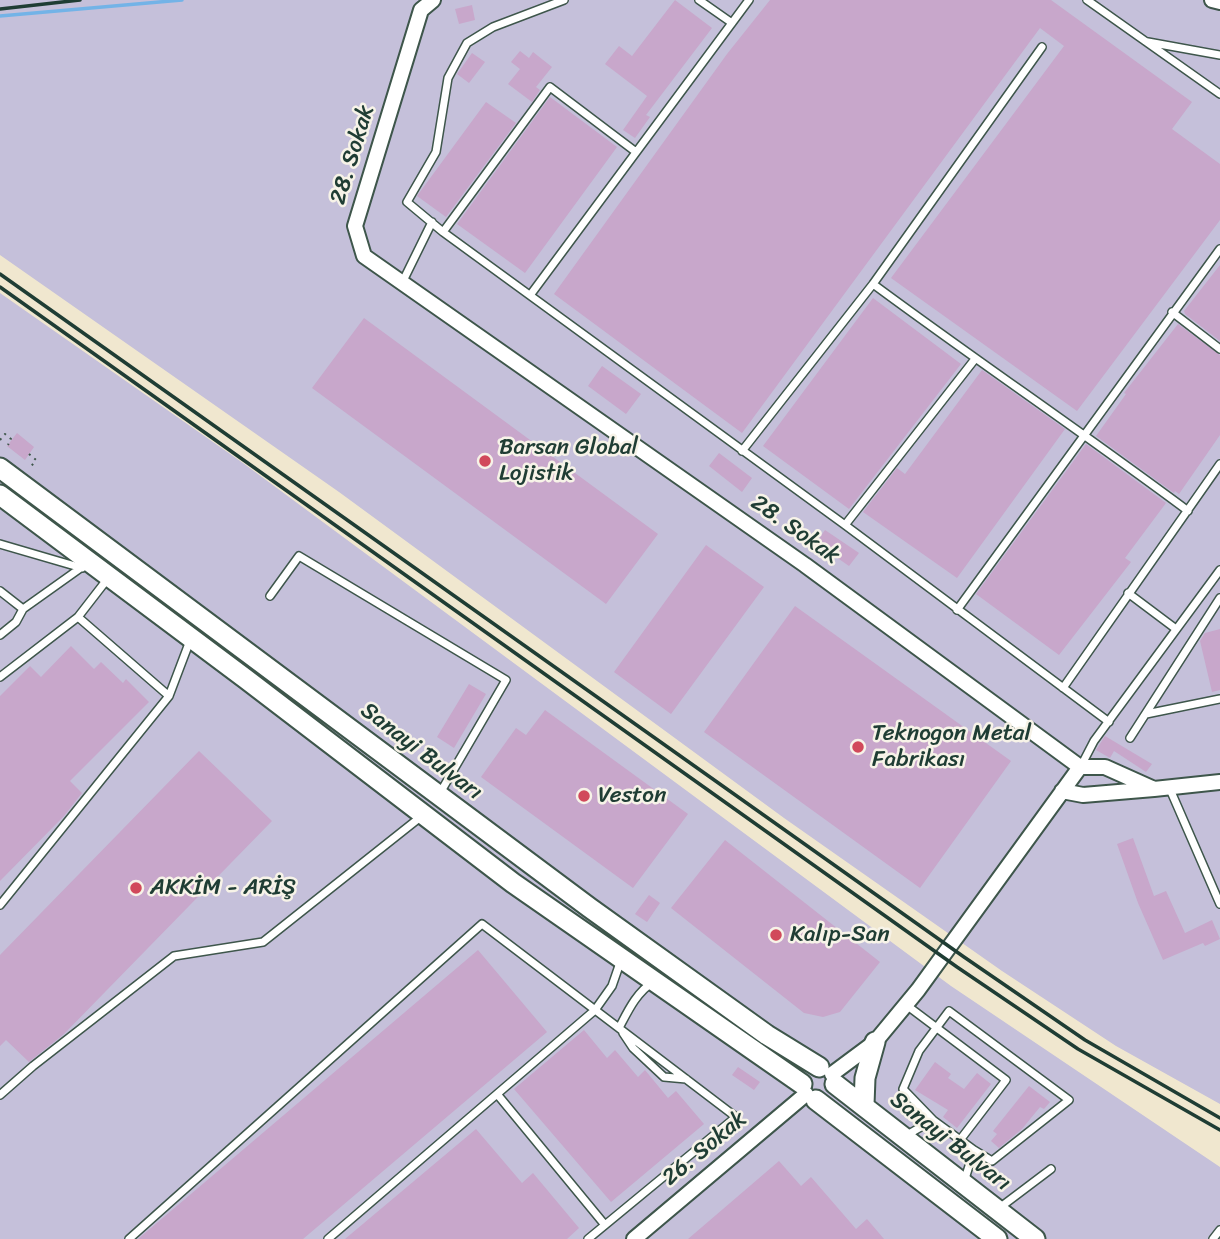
<!DOCTYPE html>
<html>
<head>
<meta charset="utf-8">
<style>
	body { margin:0 }
	canvas { display:block; background:#f0e7cf }
</style>
</head>
<body>
<canvas width="1220" height="1239"></canvas>
<script>
const context = document.querySelector('canvas').getContext('2d');
context.lineJoin = 'round';
function fillPath(path, color) {
  context.fillStyle = color;
  context.fill(path, 'evenodd');
}
function strokePath(path, color, width, dash) {
  context.strokeStyle = color;
  context.lineWidth = width;
  context.lineCap = dash ? 'butt' : 'round';
  context.setLineDash(dash || []);
  context.stroke(path);
}
function label(font, color, halo, rows, align = 'center') {
  context.font = font + ' Sriracha,sans-serif';
  context.lineWidth = 5;
  context.setLineDash([]);
  context.textBaseline = 'middle';
  context.strokeStyle = halo;
  context.fillStyle = color;
  for (const [text, x, y, turn = 0] of rows) {
    context.save();
    context.translate(x, y);
    context.rotate((+turn || 0) * Math.PI / 180);
    context.textAlign = isNaN(turn) ? turn : align;
    if (halo) context.strokeText(text, 0, 0);
    context.fillText(text, 0, 0);
    context.restore();
  }
}
fillPath(new Path2D(`
	M0,0H1220V1104L1116,1046L1002,971L784,818L339,492L0,255Z
	M0,293L243,463L951,986L1220,1167V1239H0Z`), '#c5c0da');
strokePath(new Path2D(`
	M0,16L182,0`), '#73b3e7', 3.5);
fillPath(new Path2D(`
	M675,0L712,28L646,115L650,117L635,138L623,130L647,96L605,64L619,46L632,56Z
	M770,0H1051L1192,102L1172,129L1220,164V220L1077,411L891,278L1064,46L1040,28L742,433L554,294L727,54Z
	M472,5L475,20L459,24L455,9Z
	M520,51L529,58L533,52L552,67L536,87L540,90L532,102L508,84L520,69L511,62Z
	M472,53L485,62L469,83L457,74Z
	M550,97L617,147L525,273L457,224Z
	M486,102L516,123L446,217L417,196Z
	M1220,265V341L1185,314L1184,311Z
	M873,298L961,364L849,509L763,446Z
	M364,318L658,534L606,604L312,388Z
	M1178,324L1220,355V435L1179,494L1175,491L1174,493L1096,436L1126,394L1124,393Z
	M602,366L641,394L626,414L588,386Z
	M982,370L1065,429L957,578L863,512L897,468L905,474Z
	M17,433L34,447L25,460L7,446Z
	M1086,444L1166,503L1125,558L1131,562L1059,655L976,594Z
	M719,453L752,478L742,492L709,466Z
	M825,530L859,553L849,566L816,543Z
	M706,545L764,587L671,714L614,672Z
	M795,606L1011,761L920,888L704,732Z
	M1220,629V690L1212,692L1200,641L1205,633Z
	M71,646L94,669L101,662L123,683L126,679L149,702L70,781L82,793L64,816L0,881V696L30,666L41,677Z
	M469,684L486,694L454,748L437,737Z
	M545,710L688,814L633,888L481,777L516,728L526,735Z
	M1105,736L1152,764L1146,772L1114,751L1110,758L1096,750Z
	M199,751L272,821L64,1034L29,1062L6,1040L0,1046V955Z
	M1133,838L1154,896L1166,891L1185,933L1212,920L1220,939L1205,946L1203,943L1163,960L1138,903L1117,844Z
	M725,840L880,962L840,1012L823,1017L804,1013L671,908Z
	M649,895L660,903L647,922L635,914Z
	M478,950L547,1032L303,1239H138Z
	M584,1030L607,1058L615,1050L638,1077L645,1070L668,1098L676,1091L704,1124L611,1202L514,1089Z
	M935,1062L951,1074L948,1078L964,1089L977,1073L991,1084L957,1128L943,1117L948,1110L915,1090Z
	M738,1067L760,1082L754,1090L732,1075Z
	M1029,1086L1050,1102L1044,1109L1040,1107L1022,1129L999,1148L991,1141L997,1134L993,1131Z
	M476,1129L522,1183L533,1173L579,1228L567,1239H345Z
	M779,1161L801,1186L811,1177L856,1229L867,1219L884,1239H688Z`), '#c8a7cb');
const lane = new Path2D(`
	M564,0L493,27L467,43L448,78L436,152L407,202L443,232L845,525L1109,722
	M699,0L732,23
	M1087,0L1220,94
	M1148,42L1220,55
	M443,232L550,87L636,152
	M402,283L432,222
	M873,284C977,361 1085,434 1188,511
	M531,294L749,0
	M1172,312L1220,349
	M742,451L873,284L1042,47
	M845,525L975,359
	M0,544L82,568
	M0,591L23,609
	M1128,593L1176,629
	M270,596L299,556L506,680L440,793
	M957,610L1220,249
	M78,617L109,577
	M0,635L16,622L23,609L89,562
	M0,677L78,617L169,696
	M1063,688L1220,464
	M1146,714L1220,699
	M1130,738L1220,598
	M1081,766L1094,741L1220,570
	M1169,787L1220,904
	M0,905L169,696L191,638
	M905,1004L1006,1080L960,1140
	M619,1028C628,1011 636,993 653,982
	M623,1033L633,1048L664,1077L686,1079
	M497,1094L605,1225
	M0,1095L33,1066L174,956L263,942L423,815
	M933,1120L903,1089L919,1051L949,1011L1069,1100L992,1161L974,1150
	M907,1135L933,1120L974,1150L964,1182
	M998,1209L1051,1169
	M129,1239L482,924L736,1117L588,1239
	M328,1239L595,1010L612,986L621,960
	M1213,1239L1220,1230`);
const street = new Path2D(`
	M433,0L421,10L355,226L364,256L805,565L1080,767L918,990L875,1042L832,1074
	M1212,0L1220,2
	M1154,789L1220,782
	M1062,791L1083,795L1154,789L1105,767H1080
	M634,1239L806,1094`);
const secondary = new Path2D(`
	M0,468L590,908L767,1035L819,1067
	M0,495L246,679L513,883L802,1084
	M835,1084L1035,1239
	M816,1100L997,1239
	M864,1105L865,1078L875,1042`);
strokePath(lane, '#3e564b', 10);
strokePath(street, '#3e564b', 18);
strokePath(secondary, '#3e564b', 23);
strokePath(new Path2D(`
	M0,440L5,434L11,439L8,445
	M29,454L36,460L29,469`), '#3e564b', 2, [2, 5]);
strokePath(lane, '#fff', 7);
strokePath(street, '#fff', 14);
strokePath(secondary, '#fff', 19);
strokePath(new Path2D(`
	M0,9L80,0
	M0,274L964,957L1085,1040L1220,1118
	M0,287L957,967L1078,1049L1220,1130`), '#1f3d34', 3.5);
for (const [x, y, r, color] of [
	[485,461,7,"#d1495b"],
	[858,747,7,"#d1495b"],
	[584,796,7,"#d1495b"],
	[136,888,7,"#d1495b"],
	[776,935,7,"#d1495b"]
]) {
  const dot = new Path2D();
  dot.arc(x, y, r, 0, 2 * Math.PI);
  context.fillStyle = color;
  context.fill(dot);
  strokePath(dot, '#f7f3e8', 2.5);
}
label('23px', '#1f3d34', '#f7f3e8', [
	["28. Sokak",353,155,-73],
	["28. Sokak",795,530,35],
	["Sanayi Bulvarı",421,752,37],
	["Sanayi Bulvarı",950,1142,38],
	["26. Sokak",705,1149,-40]
]);
label('23px', '#1f3d34', '#f7f3e8', [
	["Barsan Global",499,448],
	["Lojistik",499,474],
	["Teknogon Metal",872,734],
	["Fabrikası",872,760],
	["Veston",598,796],
	["AKKİM - ARİŞ",150,888],
	["Kalıp-San",790,935]
], 'left');
</script>
</body>
</html>
